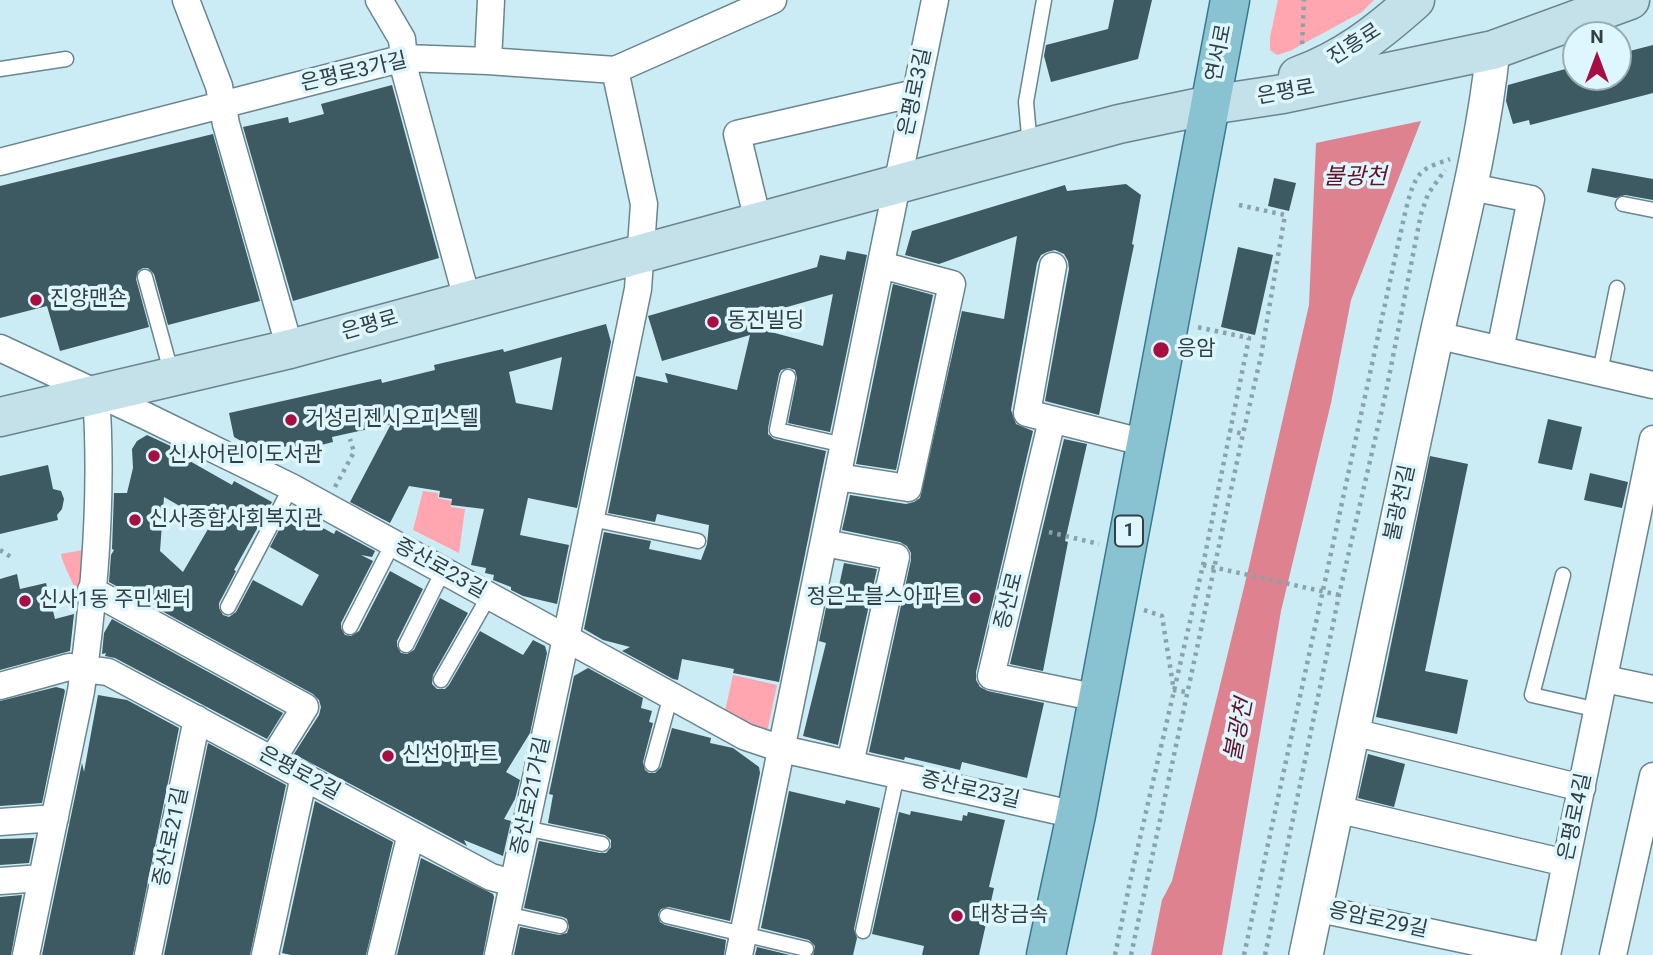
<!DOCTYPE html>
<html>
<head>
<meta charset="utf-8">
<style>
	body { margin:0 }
	#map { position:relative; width:1653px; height:955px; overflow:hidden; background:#cbebf5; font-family:Roboto,sans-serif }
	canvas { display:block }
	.north { position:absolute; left:1562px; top:21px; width:70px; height:70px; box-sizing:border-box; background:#def7ff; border:2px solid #99adb4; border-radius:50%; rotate:0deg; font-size:19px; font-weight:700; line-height:28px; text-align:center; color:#323f43 }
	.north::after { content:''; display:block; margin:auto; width:24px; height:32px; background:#a70f40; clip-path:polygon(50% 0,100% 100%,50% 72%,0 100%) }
</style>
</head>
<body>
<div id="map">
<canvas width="1653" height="955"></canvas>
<div class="north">N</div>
</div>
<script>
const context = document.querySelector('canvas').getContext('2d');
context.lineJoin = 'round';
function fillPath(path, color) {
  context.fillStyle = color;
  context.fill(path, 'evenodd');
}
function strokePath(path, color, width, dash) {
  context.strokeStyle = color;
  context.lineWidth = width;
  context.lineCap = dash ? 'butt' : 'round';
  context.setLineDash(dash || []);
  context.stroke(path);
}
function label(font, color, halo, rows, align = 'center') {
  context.font = font + ' Roboto,"Noto Sans KR",sans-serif';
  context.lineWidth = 7;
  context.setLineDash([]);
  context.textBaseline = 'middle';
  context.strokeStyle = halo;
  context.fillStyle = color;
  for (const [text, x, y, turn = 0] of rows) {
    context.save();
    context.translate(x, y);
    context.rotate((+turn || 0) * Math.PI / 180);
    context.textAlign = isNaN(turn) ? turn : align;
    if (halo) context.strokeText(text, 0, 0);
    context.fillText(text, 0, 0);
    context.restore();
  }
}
fillPath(new Path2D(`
	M1278,0H1374L1362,12L1290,51L1277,55L1270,50V37Z
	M423,491L438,493V498L451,501V507L465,509L459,553L413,530Z
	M83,550L78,611L74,608C81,587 65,574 61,554Z
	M733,675L777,685L767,732L746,727L725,711Z`), '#ffa6b1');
fillPath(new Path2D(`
	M1421,121L1351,300L1331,403L1281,611L1222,955H1151L1162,900L1172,881L1247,575L1309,305L1316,143Z`), '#dd828e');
fillPath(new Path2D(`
	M1114,0H1152L1138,59L1051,82L1044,56L1046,45L1108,29Z
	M1653,45V93L1530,125L1529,120L1513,124L1506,101L1508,85L1576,66V77H1618V54Z
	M392,85L439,258L293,301L243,127L288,117L289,123L324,114L321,104Z
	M213,134L260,301L168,325L154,274L148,268H143L138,271L136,279L149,327L60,351L47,306L0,318V186Z
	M1592,168L1653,179V200L1625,195L1616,198L1587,192Z
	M1274,178L1296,183L1289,211L1268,206Z
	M1126,184L1141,195L1132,244L1134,245L1099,415L1045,401L1069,269L1068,261L1064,254L1055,250L1047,252L1041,255L1037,263L1011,410L1016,424L1033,431L976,672V680L980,687L988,691L1044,703L1027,778L962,762L960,770L905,757L904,760L869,752L911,560V553L907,546L900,542L842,530L850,495L906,504L914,502L920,498L962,311L1004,319L1017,236L939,264L905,255L912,231L1065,185L1067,191Z
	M1238,247L1273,255L1255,335L1221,327Z
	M847,251L867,255L830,432L788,423L797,378L795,370L789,368L781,370L779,374L768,428V434L774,439L826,451L779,682L733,673L734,669L682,659L678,680L673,679L622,651L630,647L603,640L584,629L604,532L651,541L649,549L701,560L707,544L709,525L657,514L655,522L608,513L636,376L668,383L665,373L737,390L750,335L662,361L648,316L817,267L820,255L845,260ZM833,294L823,346L734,322Z
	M893,284L933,295L896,470L856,464Z
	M606,324L611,342L577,508L528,498L520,535L569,545L557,604L523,596L511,590V587L493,580L494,575L485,573L486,568L471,565L484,509L451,505L452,499L439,497L440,491L409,486L390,523L350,502L391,424L332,437L333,442L293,452L291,445L280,448L271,442L248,445L234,437L229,413L381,379L382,383L435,370L434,365L503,349L504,352ZM562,357L552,410L516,403L509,372Z
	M1548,419L1582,427L1572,470L1538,463Z
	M147,435L175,448L179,455L232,485L234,481L272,502L234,570L236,571L219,603V608L223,615L229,617L236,612L253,580L302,606L319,575L270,547L289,511H292L334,534L336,530L375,551L372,557L361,555L373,561L341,623V628L345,635L351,636L359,631L390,571L423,589L397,641V646L401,653L407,654L414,650L440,598L468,613L433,675L432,684L437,689H445L449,685L480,631L523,655L533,640L545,646L547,653L530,733L506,772L520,780L515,799L504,819L511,821L503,856L464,840L467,846L294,754L319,715L321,707L319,700L313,694L109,582L111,555L114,550L112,549L114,493H127L133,468L132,449L137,441ZM164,497L211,524L183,572L160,551Z
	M1064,439L1087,444L1065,541L1068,542L1043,671L1010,664Z
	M1430,456L1468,464L1425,671L1468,680L1457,734L1376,717Z
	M48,465L53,489L61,491L64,499L62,509L57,515L58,520L0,534V476Z
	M1590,473L1628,482L1622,508L1584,500Z
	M844,563L877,569L838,745L803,736L826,643L819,641L831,584L839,586Z
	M17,574L20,589L46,583L55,619L74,614L70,651L0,670V579Z
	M112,619L283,713L267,739L115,658L105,656L106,653L102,654L104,633Z
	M588,668L643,698L641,708L652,711L649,722L653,723L643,762L645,770L649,773H655L661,767L672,728L711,738L710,743L733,748L759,767L760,773L730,921L669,907L661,909L658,914L660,922L665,925L726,940L724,955H514L520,927L559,935L567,933L569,927L567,919L563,917L524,908L539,841L600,853H606L611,847V840L605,835L548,823L553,795L549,794L574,676Z
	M56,687L64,689L65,691L42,803L0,806V701Z
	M98,695L127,700L179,728L133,955H42L82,763L84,772Z
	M208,743L286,785L250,955H164Z
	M1368,754L1405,764L1394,807L1358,798Z
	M789,791L845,804L846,800L880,808L854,929L857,938L853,955H813L815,946L809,940L761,928Z
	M315,801L393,842L366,955H291L282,953Z
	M911,811L962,821L963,815L967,816L968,812L1005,820L989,887L994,888L979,955H922L924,946L872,934L899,812L910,815Z
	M34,838L29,863L0,865V839Z
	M421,858L493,894L494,897L483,955H397Z
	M22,895L11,955H0V897Z
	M757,947L790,955H755Z`), '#3d5961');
const service = new Path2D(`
	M0,69L66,59
	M1030,147L1026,102L1044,0
	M1623,204L1653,210
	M145,277L172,375
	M1600,372L1617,288
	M788,377L777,430L844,445
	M591,519L698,541
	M1563,575L1532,695L1598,710
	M228,607L291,487
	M350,627L393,543
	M406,645L443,571
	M441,680L489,596
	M652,764L671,695
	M525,828L602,844
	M506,914L560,926
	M667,916L806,949
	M863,931L897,775`);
const minor = new Path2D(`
	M186,0L219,86L226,124L290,349
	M379,0L402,39L405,72L467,299
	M488,61L491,0
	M0,162L404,58L488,61L615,70L773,0
	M1471,187L1531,199L1500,350
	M758,221L737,134L916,93
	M1053,266L1027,413L1146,443
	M1436,335L1653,385
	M0,348L148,417L291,487L746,737L782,749L1076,815
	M1052,420L991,676L1098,698
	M838,477L908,488L952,284L881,265
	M825,543L896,557L850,764
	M91,590L305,707L272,760
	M1605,679L1653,689
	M0,686L69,667L108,672L491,877L513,883
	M1353,732L1582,788
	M1336,809L1566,863
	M0,822L55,818
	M0,881L42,878
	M1315,908L1537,955
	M26,955L81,691C95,594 103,492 96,394
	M148,955L197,719
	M265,955L304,776
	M381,955L411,834
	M498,955L566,638L638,289L644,204L615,70
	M739,955L935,0
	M1547,955L1653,439
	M1613,955L1653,776`);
const tertiary = new Path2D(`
	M1306,955C1347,759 1388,562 1430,366C1452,261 1482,157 1493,50`);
const secondary = new Path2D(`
	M1298,76C1344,60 1379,32 1415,0
	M0,417L290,349L1119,124L1210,105L1283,94L1493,50L1630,0`);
const primary = new Path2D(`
	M1046,955L1076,815L1230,0`);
strokePath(service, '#69868f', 17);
strokePath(minor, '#69868f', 29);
strokePath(tertiary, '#69868f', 36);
strokePath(secondary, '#69868f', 41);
strokePath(primary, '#387a8a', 41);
strokePath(new Path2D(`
	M1302,44L1304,0
	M1239,205L1285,215L1261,356L1243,434
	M335,487L354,452L350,439
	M1049,532L1099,544
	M0,550L11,557
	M1203,565L1339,595
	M1144,610L1162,616L1173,685
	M1173,690L1187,692
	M1115,955L1131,877L1203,565L1249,338L1197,327
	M1131,955L1243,434L1229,430
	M1244,955L1398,244C1403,226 1408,188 1420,174C1427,166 1440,163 1450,159
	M1265,955L1339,595L1386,392L1421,214L1428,194L1445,170`), '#8aa2aa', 4.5, [3.5, 5]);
strokePath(service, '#fff', 14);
strokePath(minor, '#fff', 26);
strokePath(tertiary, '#fff', 33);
strokePath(secondary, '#c4e0e8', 38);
strokePath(primary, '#89c2d0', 38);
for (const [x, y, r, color] of [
	[36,300,7,"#a70f40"],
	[713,322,7,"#a70f40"],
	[1161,350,9,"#a70f40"],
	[291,420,7,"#a70f40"],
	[154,456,7,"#a70f40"],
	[135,520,7,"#a70f40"],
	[975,598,7,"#a70f40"],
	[25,601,7,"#a70f40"],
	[388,756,7,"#a70f40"],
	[957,916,7,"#a70f40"]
]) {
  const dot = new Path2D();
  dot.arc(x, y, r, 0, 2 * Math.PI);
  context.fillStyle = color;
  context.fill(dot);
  strokePath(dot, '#def7ff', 2.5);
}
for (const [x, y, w] of [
	[1129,531,28]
]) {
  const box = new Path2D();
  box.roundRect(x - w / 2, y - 15.5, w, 31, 5);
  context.fillStyle = '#def7ff';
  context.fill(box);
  strokePath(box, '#323f43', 2);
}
label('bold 19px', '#323f43', null, [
	["1",1129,531]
]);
label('21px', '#323f43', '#def7ff', [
	["진흥로",1355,45,-33],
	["연서로",1220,53,-79],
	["은평로3가길",354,73,-13],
	["은평로3길",916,92,-78],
	["은평로",1286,93,-10],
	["은평로",370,326,-16],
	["불광천길",1401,503,-78],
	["증산로23길",440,569,29],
	["증산로",1010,601,-76],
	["은평로2길",299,774,28],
	["증산로23길",970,791,13],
	["증산로21가길",532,796,-78],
	["은평로4길",1576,817,-78],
	["증산로21길",172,837,-78],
	["응암로29길",1378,921,12]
]);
label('21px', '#323f43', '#def7ff', [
	["진양맨숀",50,300],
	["동진빌딩",727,322],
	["응암",1177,350],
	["거성리젠시오피스텔",305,420],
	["신사어린이도서관",168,456],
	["신사종합사회복지관",149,520],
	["정은노블스아파트",961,598,"right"],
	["신사1동 주민센터",39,601],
	["신선아파트",402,756],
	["대창금속",971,916]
], 'left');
label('italic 23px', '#641227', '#def7ff', [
	["불광천",1355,178],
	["불광천",1240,730,-79]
]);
</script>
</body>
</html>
